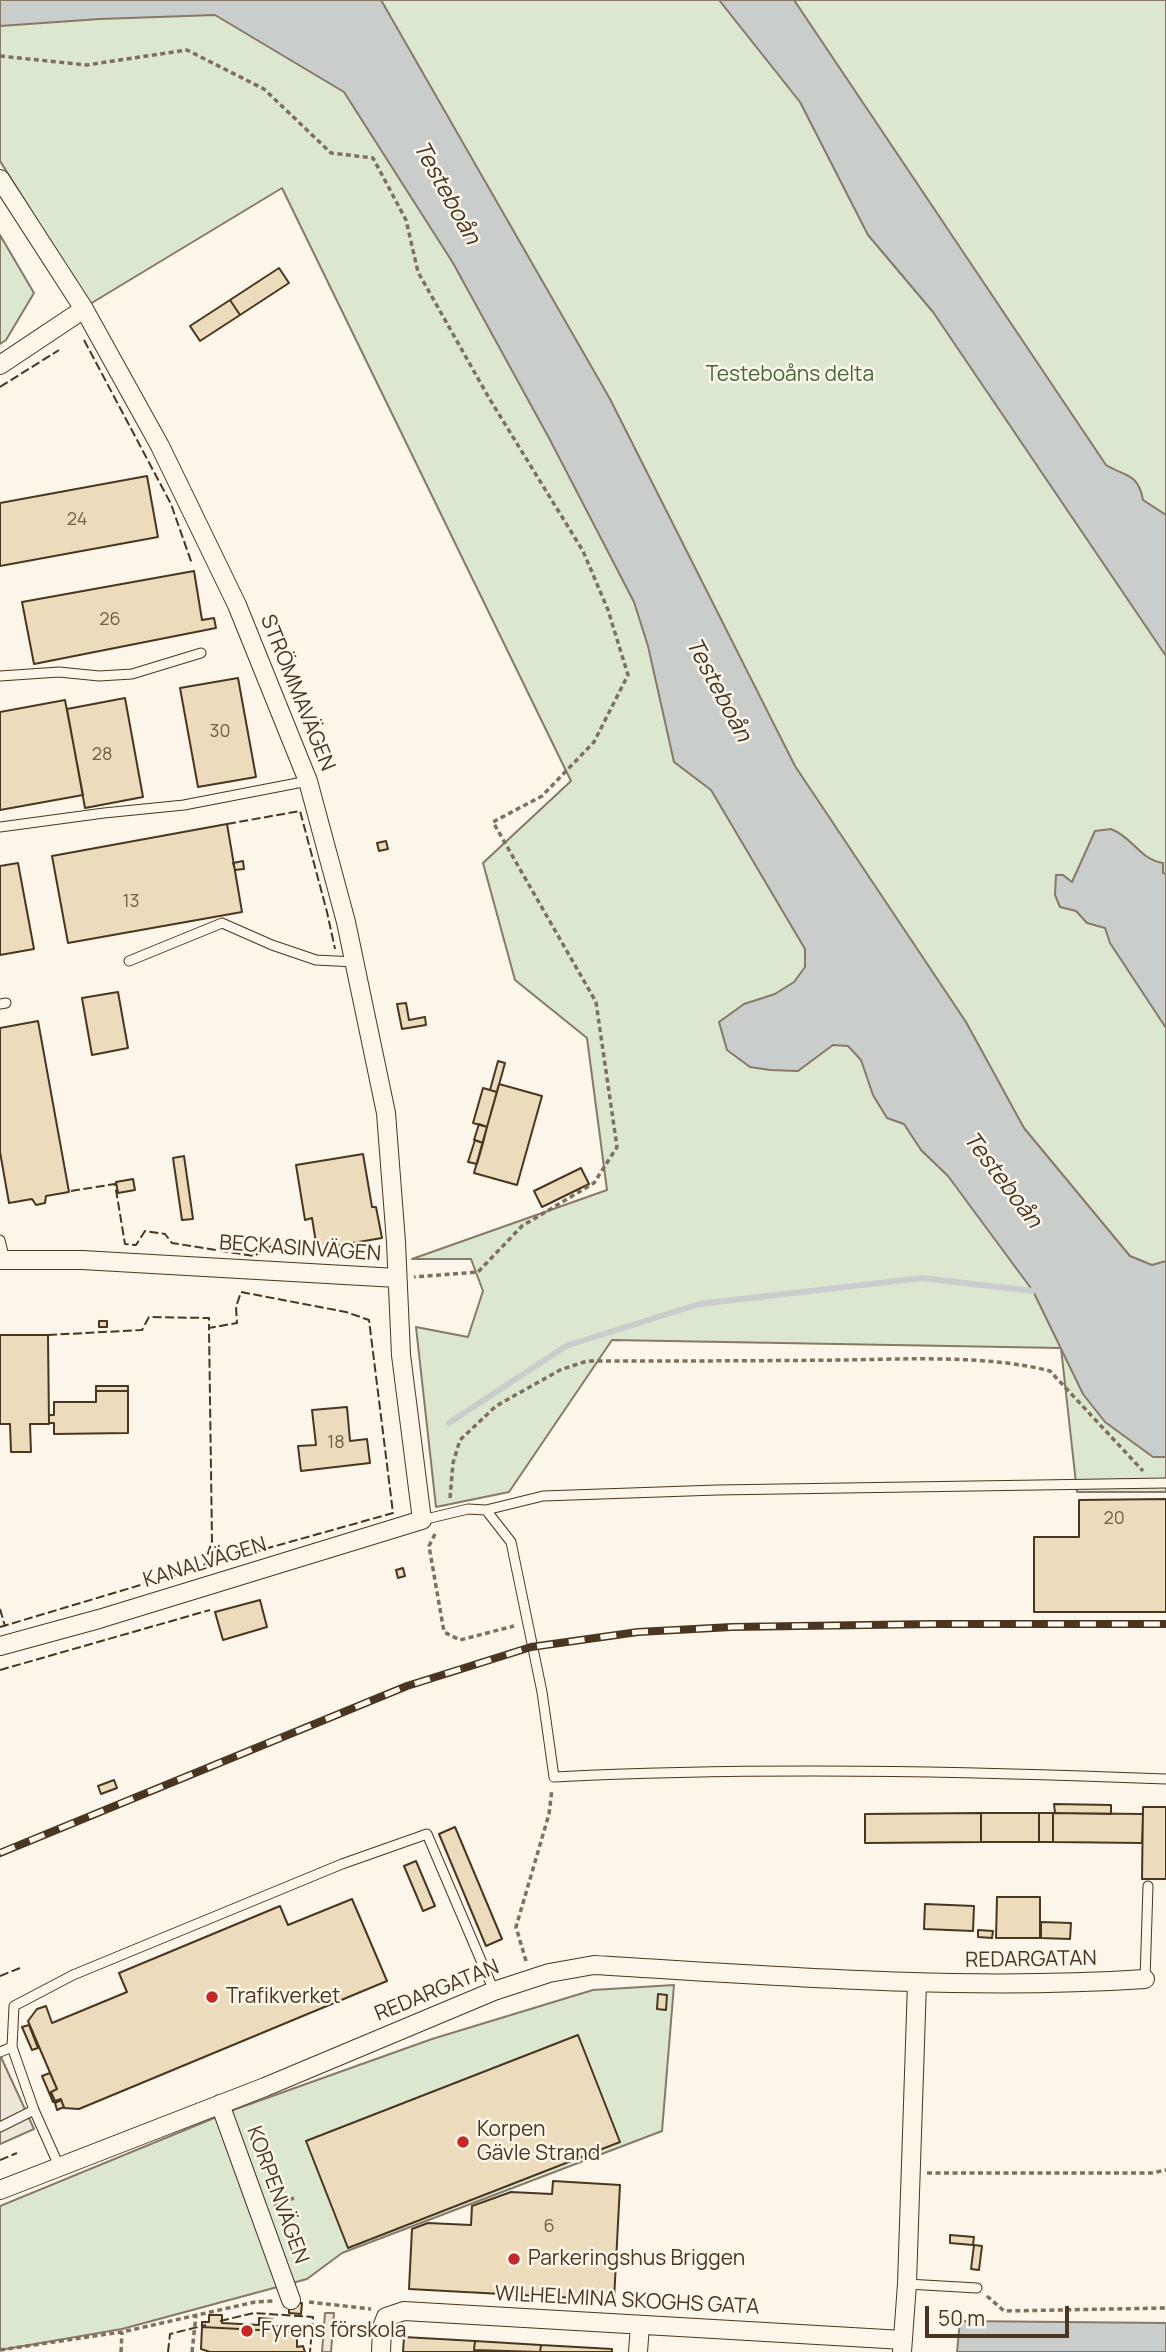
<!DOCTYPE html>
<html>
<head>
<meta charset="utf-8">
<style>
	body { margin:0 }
	#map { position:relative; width:1166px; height:2352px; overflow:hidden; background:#fbf6e9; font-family:Manrope,sans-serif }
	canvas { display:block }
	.scale { position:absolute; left:925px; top:2306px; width:144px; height:32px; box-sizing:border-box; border:4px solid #4a3520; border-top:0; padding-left:9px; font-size:21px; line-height:24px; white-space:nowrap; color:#4a3520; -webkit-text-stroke:5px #fbf6e9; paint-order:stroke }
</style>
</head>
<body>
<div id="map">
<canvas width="1166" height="2352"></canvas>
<div class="scale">50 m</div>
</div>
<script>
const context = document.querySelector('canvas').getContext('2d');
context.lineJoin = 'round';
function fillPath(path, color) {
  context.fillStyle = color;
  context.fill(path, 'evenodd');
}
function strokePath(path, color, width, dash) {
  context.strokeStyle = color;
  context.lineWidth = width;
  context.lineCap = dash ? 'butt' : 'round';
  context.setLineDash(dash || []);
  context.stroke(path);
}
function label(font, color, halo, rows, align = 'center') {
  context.font = font + ' Manrope,sans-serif';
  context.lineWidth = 5;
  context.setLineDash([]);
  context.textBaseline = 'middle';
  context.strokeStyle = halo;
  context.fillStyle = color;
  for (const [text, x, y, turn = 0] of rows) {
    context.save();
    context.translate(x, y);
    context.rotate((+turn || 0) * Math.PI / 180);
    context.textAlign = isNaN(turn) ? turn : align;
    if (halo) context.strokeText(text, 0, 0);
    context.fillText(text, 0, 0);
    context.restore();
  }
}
const green = new Path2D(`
	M0,0H1166V1492H1077L1061,1348L612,1340L509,1492L436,1507L416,1327L468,1337L483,1291L471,1259H412L607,1190L587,1038L515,980L483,863L571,781L282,188L90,304L0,161Z
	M0,235L34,293L6,340L0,344Z
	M674,1985L662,2131L342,2253L307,2279L122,2329L0,2350V2206L236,2109L432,2039L593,1990Z`);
fillPath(green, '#dce7d0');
strokePath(green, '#887966', 2);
const parking = new Path2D(`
	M0,2055L34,2129L0,2144Z
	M325,2313H334L331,2352H322Z`);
fillPath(parking, '#ede7d9');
strokePath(parking, '#887966', 2);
const water = new Path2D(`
	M0,0H381L610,399L795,766L966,1022L1024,1128L1130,1256L1152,1265L1166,1261V1457H1153L1105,1422L1083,1394L1033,1291L948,1176L921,1150L904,1124L887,1118L873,1095L861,1060L848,1046L833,1045L798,1071L770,1070L750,1067L727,1050L719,1022L744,1004L775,994L794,982L805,967V949L711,790L674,762L648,646L634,602L549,438L453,263L344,92L215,15L100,19L0,26Z
	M719,0H794L1106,465C1126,477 1138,473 1143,500L1166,515V656L933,312L868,235L800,102Z
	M1111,829C1134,838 1139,859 1163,863V873L1166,874V1028L1110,943L1105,928L1087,923L1076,911L1060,907L1055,895L1056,875H1063L1072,882L1095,831Z
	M960,2321L1166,2323V2352H957Z`);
fillPath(water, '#c9cecd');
strokePath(water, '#887966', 2);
strokePath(new Path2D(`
	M449,1423L566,1346L699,1304L922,1278L1033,1291`), '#c9cecd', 6);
const building = new Path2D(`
	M279,268L289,283L240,315L230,300Z
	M230,300L240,315L200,341L190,326Z
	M147,476L158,537L0,566V503Z
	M194,571L202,620L214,618L216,628L34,664L22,602Z
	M238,678L256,777L198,787L180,688Z
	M125,698L143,797L85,808L67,709Z
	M65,700L83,795L0,810V712Z
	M227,824L242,912L68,943L52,856Z
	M386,841L388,849L379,851L377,843Z
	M243,861L244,869L235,870L233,863Z
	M18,863L34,949L0,955V866Z
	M118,992L128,1048L92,1055L82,998Z
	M406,1003L409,1020L425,1017L426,1025L402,1029L397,1004Z
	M38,1021L69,1192L46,1196L45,1203L36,1205L32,1199L9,1203L0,1152V1028Z
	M498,1061L505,1063L497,1092L490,1090Z
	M499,1084L542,1096L517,1185L474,1173Z
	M483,1088L497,1092L487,1127L473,1123Z
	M479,1124L487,1127L483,1143L474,1140Z
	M475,1140L483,1143L477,1164L468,1162Z
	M363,1154L372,1207H376L382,1238L317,1249L312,1218L305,1220L296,1165Z
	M184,1156L193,1219L182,1220L173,1158Z
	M581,1168L589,1184L542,1207L534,1191Z
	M133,1179L135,1190L118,1193L116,1182Z
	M99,1321H107V1327H99Z
	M0,1335H48L49,1424H30L31,1452H11L10,1424H0Z
	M96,1386H128V1391H96Z
	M96,1391H128V1433L54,1434V1423H49V1415H54V1402H96Z
	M347,1407L350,1441L367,1439L370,1463L301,1471L298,1446L316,1445L312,1410Z
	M1166,1499V1612H1034V1537H1079V1500Z
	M403,1568L405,1576L398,1578L396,1570Z
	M260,1600L267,1627L223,1640L215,1612Z
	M114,1780L117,1788L101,1794L98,1786Z
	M1054,1804L1111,1805V1814L1055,1813Z
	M1143,1807H1166V1879H1142Z
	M981,1813H1039V1842H981Z
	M981,1813V1842L865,1843V1814Z
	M1039,1813H1053V1842H1039Z
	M1053,1813L1143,1814L1142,1843L1053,1842Z
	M455,1827L502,1939L486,1946L439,1834Z
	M416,1861L435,1906L423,1911L404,1866Z
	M997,1897H1040V1938H996Z
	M352,1899L387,1981L79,2109L64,2108L61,2099L55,2101L51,2092L57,2089L28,2021L37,2009L46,2006L52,2023L127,1992L119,1973L280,1906L288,1925Z
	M925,1904L974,1906L973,1931L924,1929Z
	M1041,1922L1071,1923L1070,1939L1041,1938Z
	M978,1930L993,1931L992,1938L978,1937Z
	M658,1994L667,1995L666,2010L657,2009Z
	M29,2025L38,2048L32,2050L22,2027Z
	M578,2035L620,2142L348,2248L306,2141Z
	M50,2073L57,2089L51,2092L55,2101L53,2102L42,2076Z
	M61,2100L64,2107L57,2110L55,2103Z
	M553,2181L620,2185L614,2300L409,2289L412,2229L428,2223L471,2225L472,2206L511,2192L552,2194Z
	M950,2235L974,2237L973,2245L950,2243Z
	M974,2245L982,2246L979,2270L971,2269Z
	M289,2303H302L301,2314L289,2313Z
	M209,2315H222V2323L259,2325V2318L272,2319V2326L298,2327L297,2332L202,2327V2322H209Z
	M202,2327L297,2332V2347L303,2346L305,2352H210L201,2349Z
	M404,2337L475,2341L474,2350L511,2352H403Z
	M475,2341L541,2345L540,2352L474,2350Z
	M541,2345L612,2349V2352H540Z`);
fillPath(building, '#ecdcbc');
strokePath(building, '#4a3520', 2);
const lane = new Path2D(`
	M0,676L59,672L99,676L132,674L201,653
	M0,827L104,813L184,805L308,781
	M129,961L222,923L272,945L316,960L355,962
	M0,1004L6,1003
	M0,1240L5,1260
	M486,1510L511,1542L542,1692L554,1777C758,1767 962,1771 1166,1779
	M422,1520L468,1509L486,1510L543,1496L717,1490L1166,1483
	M1145,1979L1148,1886
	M12,2047L34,2110L59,2166
	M0,2052L12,2047L14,2006L73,1975L342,1864L427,1834L494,1991
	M0,2127L34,2110
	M907,2284L977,2288`);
const street = new Path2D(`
	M0,179L84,309L160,446L237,605L308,781L346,922L386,1113L396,1242L401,1355L422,1520L99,1619L0,1646
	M0,365L84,309
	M0,1260H82L397,1278
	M220,2104L291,2300
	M0,2190L265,2087L494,1991L549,1973L594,1965C777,1976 961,1991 1145,1979
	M381,2352L382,2327L386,2317L404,2311L903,2340
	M638,2352L640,2325
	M902,2352L907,2284L917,1983`);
strokePath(lane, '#4a3520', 11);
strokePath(street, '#4a3520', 20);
strokePath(new Path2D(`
	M0,56L87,65L187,50L264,89L331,153L373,158L406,220L418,272L489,398L583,551L608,610L628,675L594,742L542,796L493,822L596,1002L617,1147L594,1183L522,1226L478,1272L414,1277
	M450,1498L453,1463L460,1440L496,1406L560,1370L587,1361C673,1361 758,1361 843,1360C906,1359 990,1355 1050,1371L1143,1471
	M435,1534L429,1546L444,1632L460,1640L514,1626
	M526,1961L516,1927L549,1814L552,1789
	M927,2173H1152L1166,2170
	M274,2206L294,2198
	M987,2296L1004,2311L1166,2308
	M309,2302L371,2309
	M0,2350L122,2332L255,2302L273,2301
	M121,2352L122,2332
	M192,2352L196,2315`), '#7f6f5c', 3.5, [5, 3.5]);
strokePath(lane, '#fbf6e9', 9);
strokePath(street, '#fbf6e9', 18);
const rail = new Path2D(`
	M0,1853L407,1686L531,1647L638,1632L732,1627L933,1624H1166`);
strokePath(rail, '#4a3520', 8);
strokePath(rail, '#fbf6e9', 5, [16]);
strokePath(new Path2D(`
	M84,340L171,504L192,564
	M0,387L59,350
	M227,824L300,811L327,912L335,949
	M71,1191L115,1184L125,1244L136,1245L145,1231L165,1234L172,1243L254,1256L273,1245
	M48,1335L142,1330L149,1317L209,1318V1328
	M0,1609L5,1626
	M0,1627L204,1566L212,1541L209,1328L237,1323L236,1307L241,1292L346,1312L369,1320L393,1513L204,1566
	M0,1670L210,1610
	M0,1976L20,1968
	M0,2160L17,2153
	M220,2321L254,2313L313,2317L310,2352
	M168,2352L170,2334L206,2325`), '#4a3520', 2, [9, 3.5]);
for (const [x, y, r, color] of [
	[212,1997,7,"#c62828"],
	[463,2142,7,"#c62828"],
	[514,2259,7,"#c62828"],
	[247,2331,7,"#c62828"]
]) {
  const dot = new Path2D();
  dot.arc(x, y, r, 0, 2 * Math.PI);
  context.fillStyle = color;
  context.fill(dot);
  strokePath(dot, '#fbf6e9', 2.5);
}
label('18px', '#725f47', null, [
	["24",77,520],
	["26",110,620],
	["30",220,732],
	["28",102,755],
	["13",131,902],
	["18",336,1443],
	["20",1114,1519],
	["6",549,2227]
]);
label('21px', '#436837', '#fbf6e9', [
	["Testeboåns delta",790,375]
]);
label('21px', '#4a3520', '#fbf6e9', [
	["STRÖMMAVÄGEN",297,693,68],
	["BECKASINVÄGEN",300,1249,4],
	["KANALVÄGEN",205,1563,-17],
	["REDARGATAN",1031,1960,-1],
	["REDARGATAN",437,1991,-22],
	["KORPENVÄGEN",277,2195,70],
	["WILHELMINA SKOGHS GATA",627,2301,3]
]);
label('21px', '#4a3520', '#fbf6e9', [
	["Trafikverket",226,1997],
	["Korpen",477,2130],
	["Gävle Strand",477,2154],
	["Parkeringshus Briggen",528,2259],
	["Fyrens förskola",261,2331]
], 'left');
label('italic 23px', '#4a3520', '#fbf6e9', [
	["Testeboån",446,193,61],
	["Testeboån",718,690,62],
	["Testeboån",1002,1180,53]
]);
</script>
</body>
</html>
